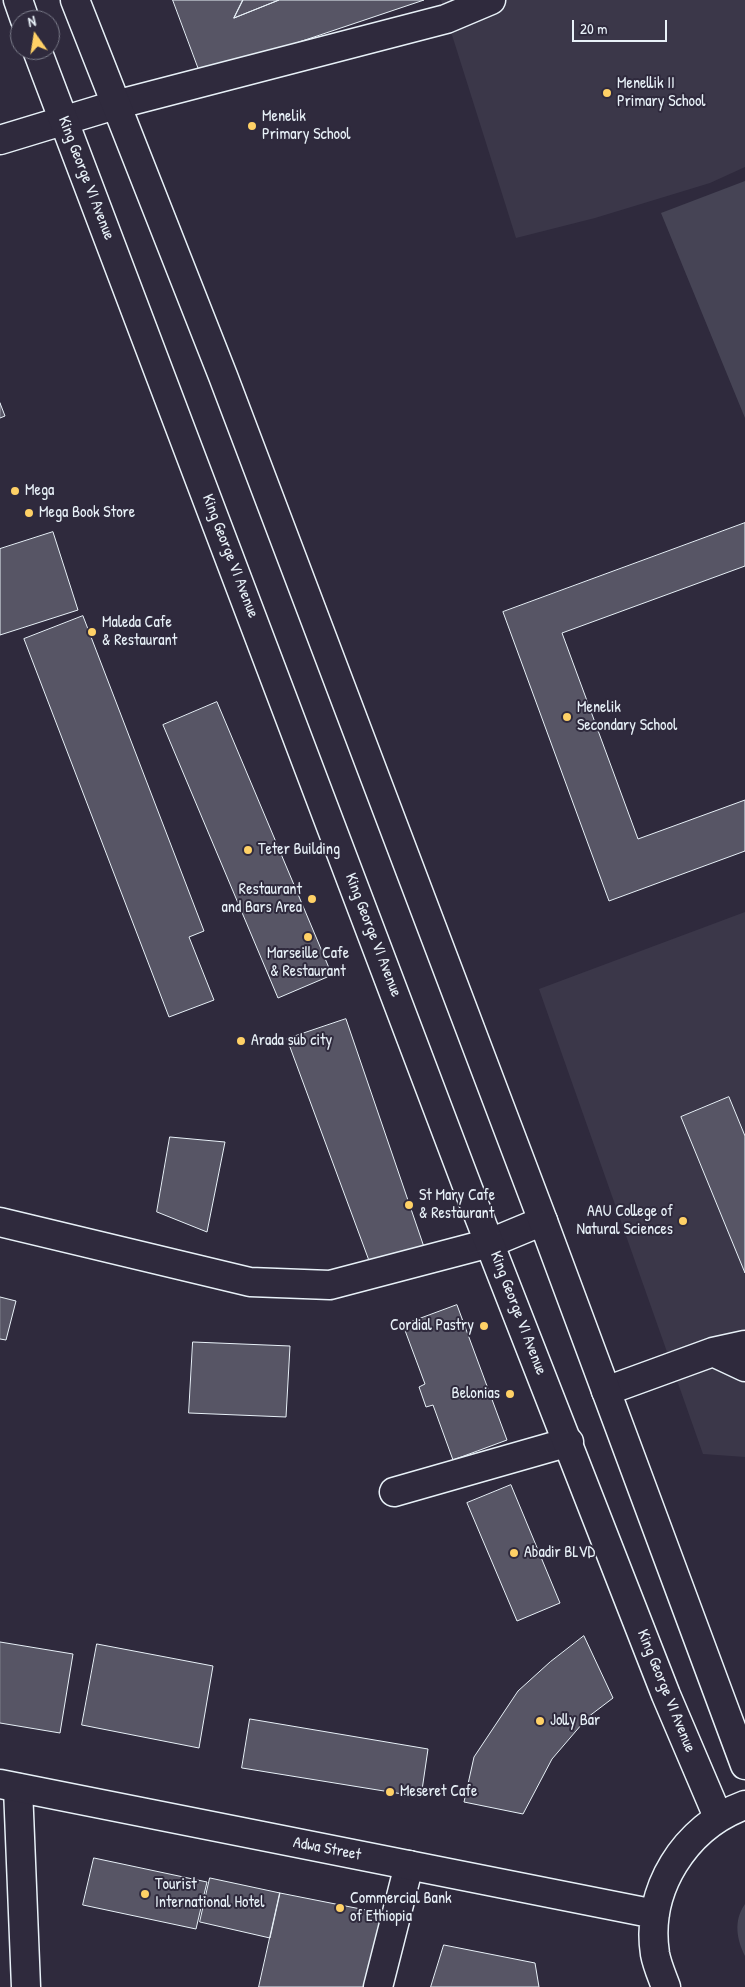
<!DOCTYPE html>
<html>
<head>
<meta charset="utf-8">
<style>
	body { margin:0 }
	#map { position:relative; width:745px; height:1987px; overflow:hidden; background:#2f2a3d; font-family:"Patrick Hand",sans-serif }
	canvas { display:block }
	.north { position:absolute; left:10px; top:10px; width:50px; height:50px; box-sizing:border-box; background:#2f2a3d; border:1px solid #797a88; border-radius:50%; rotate:347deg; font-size:14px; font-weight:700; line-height:20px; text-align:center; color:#e8f1f8 }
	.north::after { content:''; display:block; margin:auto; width:18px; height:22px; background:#ffd166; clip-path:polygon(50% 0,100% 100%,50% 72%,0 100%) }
	.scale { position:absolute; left:572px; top:20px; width:95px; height:22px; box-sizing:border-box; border:2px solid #e8f1f8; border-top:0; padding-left:6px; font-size:15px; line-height:18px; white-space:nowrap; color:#e8f1f8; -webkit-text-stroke:4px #2f2a3d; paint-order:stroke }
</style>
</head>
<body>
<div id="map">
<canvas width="745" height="1987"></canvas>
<div class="north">N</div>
<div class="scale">20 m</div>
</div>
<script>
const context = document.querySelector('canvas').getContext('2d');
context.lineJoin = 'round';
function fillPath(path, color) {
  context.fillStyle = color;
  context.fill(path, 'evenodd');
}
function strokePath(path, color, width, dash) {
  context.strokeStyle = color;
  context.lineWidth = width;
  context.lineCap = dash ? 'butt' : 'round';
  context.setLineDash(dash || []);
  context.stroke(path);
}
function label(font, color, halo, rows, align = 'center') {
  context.font = font + ' "Patrick Hand",sans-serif';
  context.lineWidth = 4;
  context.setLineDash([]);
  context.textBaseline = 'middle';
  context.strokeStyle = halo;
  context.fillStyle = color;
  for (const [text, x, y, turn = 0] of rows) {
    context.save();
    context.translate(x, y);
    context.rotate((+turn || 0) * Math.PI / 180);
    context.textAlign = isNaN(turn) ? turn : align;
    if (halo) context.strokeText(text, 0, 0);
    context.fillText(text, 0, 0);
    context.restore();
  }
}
fillPath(new Path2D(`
	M441,0H745V167L710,183L595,218L516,238Z
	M745,912V1457L703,1454L539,989Z`), '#3b3749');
fillPath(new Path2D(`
	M745,181V418L661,213Z
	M745,1904V1956C737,1940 733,1921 745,1904Z`), '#464455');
const building = new Path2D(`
	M173,0H243L234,18L279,0H424L201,75Z
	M243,0H279L234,18Z
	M0,403L5,416L0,418Z
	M745,523V566L562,633L638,839L745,800V851L609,901L503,612Z
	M53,532L78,610L0,635V549Z
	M83,616L204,931L189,937L214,1000L169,1017L24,639Z
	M217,702L332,975L278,998L163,725Z
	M346,1019L424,1247L371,1266L287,1039Z
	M729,1097L745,1136V1273L681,1117Z
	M170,1137L225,1142L207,1232L157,1212Z
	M0,1297L16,1301L6,1340L0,1339Z
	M457,1305L507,1440L453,1460L433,1405L426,1407L419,1387L425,1384L403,1325Z
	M193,1342L290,1346L286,1417L189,1413Z
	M511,1485L560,1603L517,1621L467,1503Z
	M584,1636L613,1698L588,1717L552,1759L523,1814L464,1802L474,1757L518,1691L550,1662Z
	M0,1642L73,1654L60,1733L0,1723Z
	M97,1644L213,1666L199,1748L82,1725Z
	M250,1719L428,1749L421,1797L242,1768Z
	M94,1858L207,1882L196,1929L83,1905Z
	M210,1878L280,1893L270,1938L200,1922Z
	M280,1893L386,1914L374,1987H259Z
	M444,1945L535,1963L539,1987H431Z`);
fillPath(building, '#575565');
strokePath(building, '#e8f1f8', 1);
const minor = new Path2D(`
	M0,140L115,105L446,19L491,0
	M0,1222L250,1282L330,1285L490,1243L543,1221
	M713,1352L745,1367
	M606,1391L713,1352L745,1345
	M394,1492L569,1442
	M18,1788L26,1987
	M378,1987L409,1865`);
const major = new Path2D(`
	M18,0L25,20
	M75,0L223,376L543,1221L745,1765
	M37,50L469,1191L666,1695L718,1817
	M0,1784L655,1914
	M666,1987C662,1976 657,1965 655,1954C645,1890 685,1827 745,1805`);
strokePath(minor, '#e8f1f8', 31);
strokePath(major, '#e8f1f8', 31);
strokePath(minor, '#2f2a3d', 28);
strokePath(major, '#2f2a3d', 28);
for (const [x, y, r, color] of [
	[607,93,5,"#ffd166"],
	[252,126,5,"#ffd166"],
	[15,491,5,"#ffd166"],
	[29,513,5,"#ffd166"],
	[92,632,5,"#ffd166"],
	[567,717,5,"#ffd166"],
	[248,850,5,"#ffd166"],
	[312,899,5,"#ffd166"],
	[308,937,5,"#ffd166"],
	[241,1041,5,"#ffd166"],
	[409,1205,5,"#ffd166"],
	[683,1221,5,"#ffd166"],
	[484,1326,5,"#ffd166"],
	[510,1394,5,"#ffd166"],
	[514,1553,5,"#ffd166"],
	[540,1721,5,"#ffd166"],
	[390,1792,5,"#ffd166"],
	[145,1894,5,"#ffd166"],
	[340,1908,5,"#ffd166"]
]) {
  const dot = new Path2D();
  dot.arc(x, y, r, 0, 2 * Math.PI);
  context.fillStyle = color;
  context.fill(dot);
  strokePath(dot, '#2f2a3d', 2);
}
label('16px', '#e8f1f8', '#2f2a3d', [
	["Menellik II",617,84],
	["Primary School",617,102],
	["Menelik",262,117],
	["Primary School",262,135],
	["Mega",25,491],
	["Mega Book Store",39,513],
	["Maleda Cafe",102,623],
	["& Restaurant",102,641],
	["Menelik",577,708],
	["Secondary School",577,726],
	["Teter Building",258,850],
	["Restaurant",302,890,"right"],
	["and Bars Area",302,908,"right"],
	["Marseille Cafe",308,954,"center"],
	["& Restaurant",308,972,"center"],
	["Arada sub city",251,1041],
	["St Mary Cafe",419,1196],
	["& Restaurant",419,1214],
	["AAU College of",673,1212,"right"],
	["Natural Sciences",673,1230,"right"],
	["Cordial Pastry",474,1326,"right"],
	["Belonias",500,1394,"right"],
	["Abadir BLVD",524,1553],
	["Jolly Bar",550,1721],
	["Meseret Cafe",400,1792],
	["Tourist",155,1885],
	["International Hotel",155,1903],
	["Commercial Bank",350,1899],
	["of Ethiopia",350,1917]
], 'left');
label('16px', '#e8f1f8', '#2f2a3d', [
	["King George VI Avenue",86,178,69],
	["King George VI Avenue",230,556,69],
	["King George VI Avenue",373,935,69],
	["King George VI Avenue",518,1313,69],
	["King George VI Avenue",666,1691,68],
	["Adwa Street",327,1849,11]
]);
</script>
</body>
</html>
